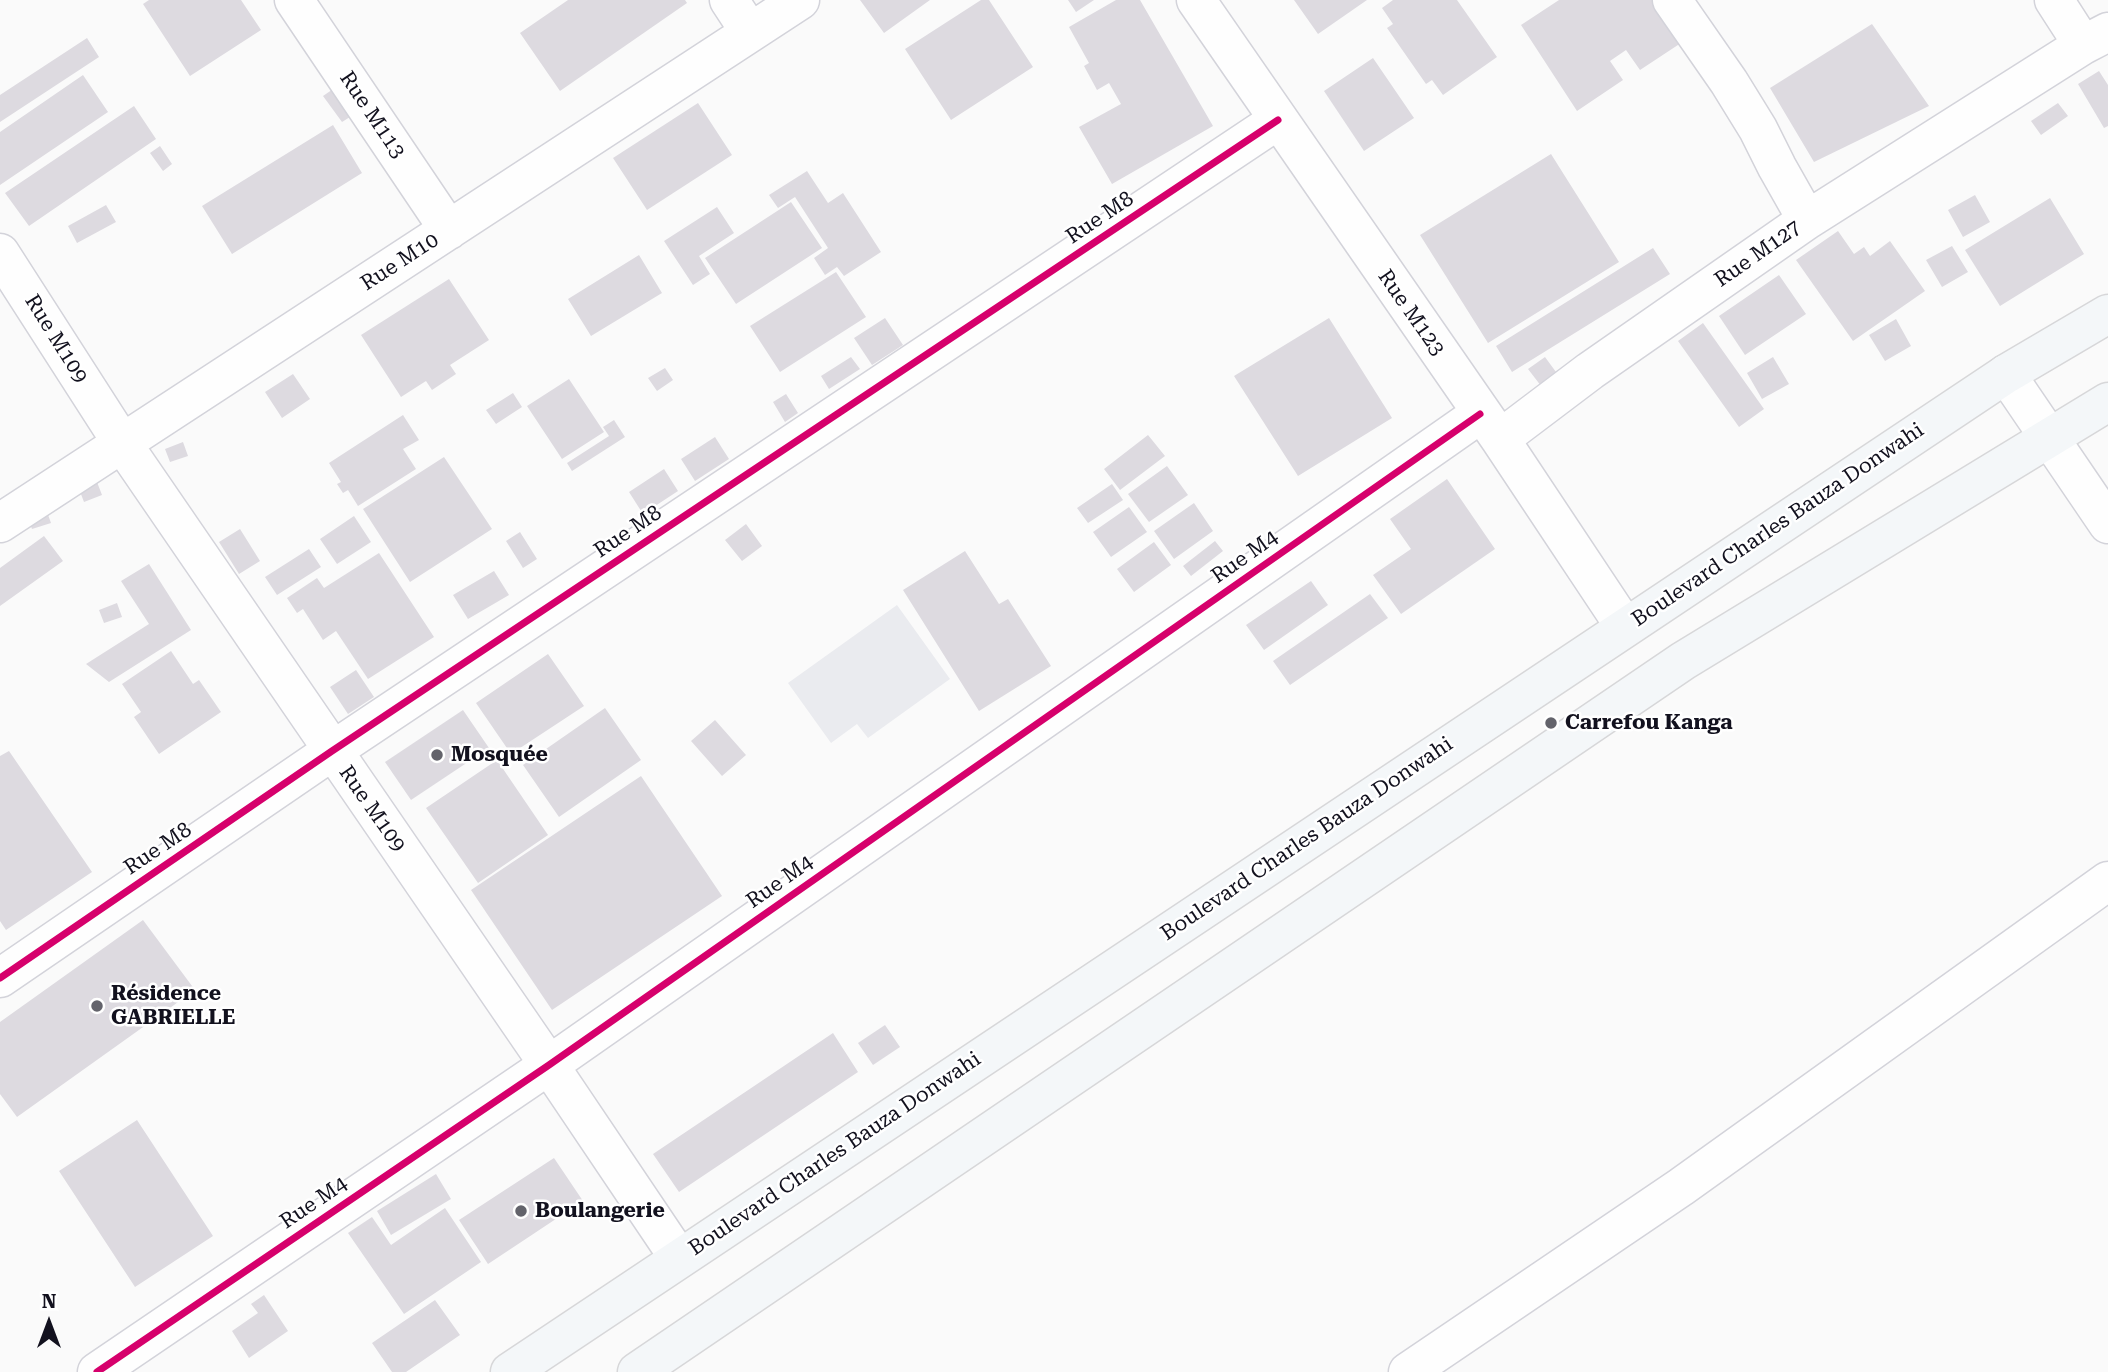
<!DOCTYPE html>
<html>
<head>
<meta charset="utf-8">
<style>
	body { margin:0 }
	#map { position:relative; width:2108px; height:1372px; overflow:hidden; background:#fafafa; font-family:"Roboto Serif",serif }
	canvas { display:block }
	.north { position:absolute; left:14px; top:1288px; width:70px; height:70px; -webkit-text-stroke:5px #fff; paint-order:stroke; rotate:0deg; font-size:19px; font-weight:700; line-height:28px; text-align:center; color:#12111e }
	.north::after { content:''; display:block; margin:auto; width:24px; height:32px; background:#12111e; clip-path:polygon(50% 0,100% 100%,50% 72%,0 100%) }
</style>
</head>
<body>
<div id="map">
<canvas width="2108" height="1372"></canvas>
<div class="north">N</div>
</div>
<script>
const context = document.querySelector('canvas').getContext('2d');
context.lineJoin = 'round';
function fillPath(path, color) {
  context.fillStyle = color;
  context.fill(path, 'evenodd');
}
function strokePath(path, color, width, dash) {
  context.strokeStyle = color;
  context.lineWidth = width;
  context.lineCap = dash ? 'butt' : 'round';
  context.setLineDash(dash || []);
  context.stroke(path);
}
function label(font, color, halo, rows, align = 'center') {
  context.font = font + ' "Roboto Serif",serif';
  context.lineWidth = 5;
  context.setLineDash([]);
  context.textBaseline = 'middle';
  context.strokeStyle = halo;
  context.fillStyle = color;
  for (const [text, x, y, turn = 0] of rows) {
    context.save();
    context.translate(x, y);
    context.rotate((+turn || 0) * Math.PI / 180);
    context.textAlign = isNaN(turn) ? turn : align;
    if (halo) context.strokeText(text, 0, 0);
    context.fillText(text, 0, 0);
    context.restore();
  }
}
fillPath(new Path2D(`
	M897,605L950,679L868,738L857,724L831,743L788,683Z`), '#eaebef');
fillPath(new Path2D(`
	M149,0H241L261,30L190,76L143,4Z
	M568,0H685L687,3L560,91L520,33Z
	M860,0H930L884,33Z
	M981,0H989L1033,67L951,120L905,49Z
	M1068,0H1094L1076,12Z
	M1116,0H1140L1213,126L1112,184L1079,127L1121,104L1109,83L1097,90L1084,66L1089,63L1069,27Z
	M1294,0H1367L1318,34Z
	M1393,0H1457L1497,57L1443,95L1432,80L1426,84L1387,28L1393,24L1382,8Z
	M1559,0H1657L1684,41L1640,70L1626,50L1610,61L1623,80L1577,111L1521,25Z
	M1872,24L1929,106L1814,162L1770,88Z
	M87,38L99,57L0,122V95Z
	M1373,58L1414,118L1364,151L1324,91Z
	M2099,71L2108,85V126L2104,128L2078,84Z
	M83,75L108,112L0,185V132Z
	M339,85L358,112L342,122L323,96Z
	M698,103L732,155L647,210L613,158Z
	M2058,103L2068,116L2041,135L2031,121Z
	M134,106L156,139L29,226L5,193Z
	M333,125L362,173L232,254L202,206Z
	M160,146L172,164L163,171L150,153Z
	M1551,154L1619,262L1488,343L1420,235Z
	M807,171L828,203L843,193L881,252L844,276L837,267L825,275L814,258L828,248L795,197L778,208L769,195Z
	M1975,195L1990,222L1963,237L1948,210Z
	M2050,198L2084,254L2000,306L1965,250Z
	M791,202L822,248L736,304L705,258Z
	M106,205L116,222L77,243L68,226Z
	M717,207L734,233L699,256L710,274L693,285L664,241Z
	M1838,231L1854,254L1864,247L1870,256L1890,241L1925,291L1853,341L1796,260Z
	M1952,246L1968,272L1942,287L1926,260Z
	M1653,248L1670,274L1512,372L1496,346Z
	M639,255L662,293L591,336L568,299Z
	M836,272L866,317L780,372L750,326Z
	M1779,275L1806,314L1745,355L1719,316Z
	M449,279L489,340L450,365L456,374L432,390L426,381L401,397L361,335Z
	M885,318L903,345L872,365L854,338Z
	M1329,318L1392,418L1298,476L1234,376Z
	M1896,319L1911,346L1885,361L1869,335Z
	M1703,323L1764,409L1739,427L1678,341Z
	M851,357L860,369L829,389L821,376Z
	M1545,357L1556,372L1558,370L1566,381L1548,395L1528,369Z
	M1773,357L1789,384L1762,399L1747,373Z
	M665,368L673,380L657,391L648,378Z
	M293,374L310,399L282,418L265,392Z
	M569,379L604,432L562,459L527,406Z
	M513,393L522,407L496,424L486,410Z
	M786,394L798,413L785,422L773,402Z
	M403,415L419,440L403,449L416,469L358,506L348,490L343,493L337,484L341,482L329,463Z
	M614,420L625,437L572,471L567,463L609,436L603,427Z
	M1148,435L1165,456L1120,490L1104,469Z
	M715,437L729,459L695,481L681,459Z
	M183,442L188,456L170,462L165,449Z
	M444,457L492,529L410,582L363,509Z
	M1167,466L1188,495L1149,522L1128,494Z
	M664,469L678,491L643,514L629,492Z
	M1447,479L1495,549L1401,614L1373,575L1411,549L1390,519Z
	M97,482L102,495L84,502L79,489Z
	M1112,484L1123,500L1088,523L1077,508Z
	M1194,503L1213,531L1174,559L1154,531Z
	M1129,507L1147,532L1111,557L1093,532Z
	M46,509L51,523L32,529L27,516Z
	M354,516L371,542L337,564L320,539Z
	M746,524L762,546L742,561L725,540Z
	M240,529L260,561L239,574L219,542Z
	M520,532L537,559L523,568L506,541Z
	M44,536L63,561L0,606V568Z
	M1215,541L1223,551L1191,576L1183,566Z
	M1154,542L1171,565L1134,592L1117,569Z
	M309,549L321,567L277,595L265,577Z
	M965,551L999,604L1008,599L1051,666L979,711L903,590Z
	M379,553L434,637L368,679L336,631L323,640L303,609L297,613L287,598L317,578L324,588Z
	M149,564L191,630L109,682L86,664L149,624L121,581Z
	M494,571L509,595L468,619L453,595Z
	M1311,581L1328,605L1264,650L1246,625Z
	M1370,594L1388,618L1290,685L1273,661Z
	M117,603L122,617L104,623L99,610Z
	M171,651L193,684L199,680L221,712L159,754L134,717L141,712L122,684Z
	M548,654L584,706L511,754L476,703Z
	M356,670L374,697L348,714L330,687Z
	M605,708L641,760L559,817L523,765Z
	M463,710L489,748L411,800L385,762Z
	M715,720L746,755L722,776L691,741Z
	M9,751L92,872L6,930L0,921V756Z
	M497,760L548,835L478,883L426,808Z
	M641,776L722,896L552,1010L471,890Z
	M143,920L195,990L17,1117L0,1094V1022Z
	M885,1025L900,1047L873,1065L858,1043Z
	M833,1033L858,1072L679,1192L653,1154Z
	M137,1120L213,1236L135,1287L59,1171Z
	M554,1158L583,1201L488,1264L459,1220Z
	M436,1174L451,1199L391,1235L377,1211Z
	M445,1208L481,1262L404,1314L348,1233L372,1217L391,1245Z
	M264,1295L288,1331L249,1358L232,1331L258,1313L251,1304Z
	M435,1300L460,1335L406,1372H392L372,1343Z`), '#dddae0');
const minor = new Path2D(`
	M294,0L449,230
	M729,0L750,32
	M1196,0L1500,439L1625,627
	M1672,0L1729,82L1758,129L1777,167L1807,220
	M2054,0L2083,45
	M0,253L122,443L549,1065L679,1258
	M2006,374L2108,524
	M1500,439L1590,371L1807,220L2083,45L2108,32
	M0,523L800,0
	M0,978L332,751L1278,120
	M97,1372L549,1065L1480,414
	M1408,1372L1681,1187L2108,881`);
const major = new Path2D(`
	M510,1372L2006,374L2108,314
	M637,1372L1683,661L2108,402`);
strokePath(minor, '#d3d3da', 41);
strokePath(major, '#d7d7d9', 41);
strokePath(minor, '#fefefe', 38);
strokePath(major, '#f4f7f9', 38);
strokePath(new Path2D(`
	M0,978L332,751L1278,120
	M97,1372L549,1065L1480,414`), '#d6006c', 7);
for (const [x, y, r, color] of [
	[1551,723,7,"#63636b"],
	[437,755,7,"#63636b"],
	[97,1006,7,"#63636b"],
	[521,1211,7,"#63636b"]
]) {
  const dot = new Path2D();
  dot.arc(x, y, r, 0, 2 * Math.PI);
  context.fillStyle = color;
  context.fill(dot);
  strokePath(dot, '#fff', 2.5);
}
label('21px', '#12111e', '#fff', [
	["Rue M113",372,115,56],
	["Rue M8",1100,218,-34],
	["Rue M127",1758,254,-35],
	["Rue M10",400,262,-33],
	["Rue M123",1411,313,55],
	["Rue M109",56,339,58],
	["Boulevard Charles Bauza Donwahi",1778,525,-34],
	["Rue M8",628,532,-34],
	["Rue M4",1245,557,-35],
	["Rue M109",372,809,55],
	["Boulevard Charles Bauza Donwahi",1307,839,-34],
	["Rue M8",158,849,-34],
	["Rue M4",780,882,-35],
	["Boulevard Charles Bauza Donwahi",835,1154,-34],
	["Rue M4",314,1203,-34]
]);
label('bold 21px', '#12111e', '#fff', [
	["Carrefou Kanga",1565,723],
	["Mosquée",451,755],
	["Résidence",111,994],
	["GABRIELLE",111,1018],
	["Boulangerie",535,1211]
], 'left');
</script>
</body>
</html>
